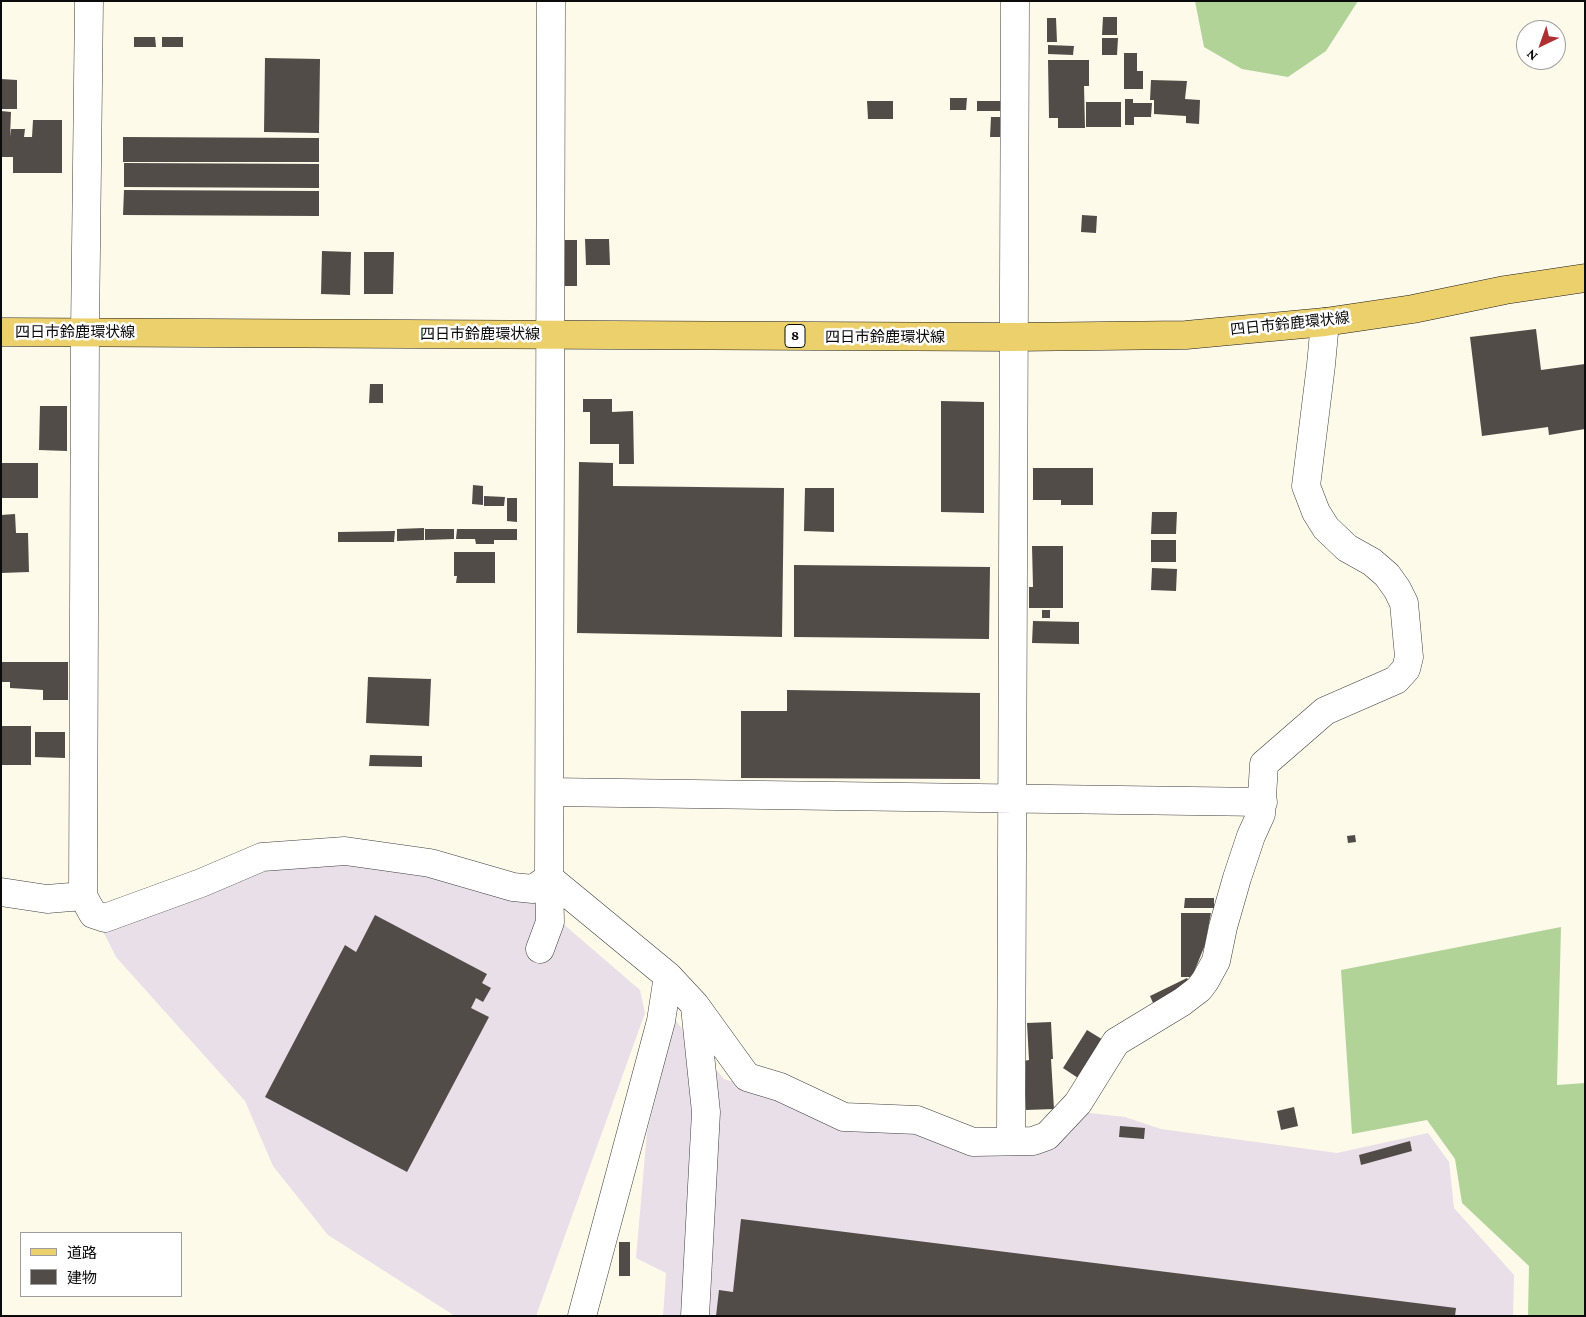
<!DOCTYPE html>
<html>
<head>
<meta charset="utf-8">
<style>
	body { margin:0 }
	#map { position:relative; width:1586px; height:1317px; overflow:hidden; background:#fdfaea; font-family:"Crimson Pro","Noto Sans JP",serif }
	canvas { display:block }
	.frame { position:absolute; inset:0; border:2px solid #0b0b0b; pointer-events:none }
	.legend { position:absolute; left:20px; top:1232px; width:162px; height:65px; box-sizing:border-box; background:#fff; border:1px solid #9d9d9d; margin:0; padding:6px 9px; list-style:none; font-size:15px; color:#0b0b0b }
	.legend li { display:flex; align-items:center; gap:10px; height:25px }
	.legend b { width:25px; border:1px solid #9d9d9d }
	.north { position:absolute; left:1516px; top:20px; width:50px; height:50px; box-sizing:border-box; background:#fff; border:1px solid #9d9d9d; border-radius:50%; rotate:222deg; font-size:14px; font-weight:700; line-height:20px; text-align:center; color:#0b0b0b }
	.north::after { content:''; display:block; margin:auto; width:18px; height:22px; background:#ad3033; clip-path:polygon(50% 0,100% 100%,50% 72%,0 100%) }
</style>
</head>
<body>
<div id="map">
<canvas width="1586" height="1317"></canvas>
<div class="frame"></div>
<ul class="legend">
<li><b style="height:6px;background:#ecd06b"></b>道路</li>
<li><b style="height:14px;background:#524c48"></b>建物</li>
</ul>
<div class="north">N</div>
</div>
<script>
const context = document.querySelector('canvas').getContext('2d');
context.lineJoin = 'round';
function fillPath(path, color) {
  context.fillStyle = color;
  context.fill(path, 'evenodd');
}
function strokePath(path, color, width, dash) {
  context.strokeStyle = color;
  context.lineWidth = width;
  context.lineCap = dash ? 'butt' : 'round';
  context.setLineDash(dash || []);
  context.stroke(path);
}
function label(font, color, halo, rows, align = 'center') {
  context.font = font + ' "Crimson Pro","Noto Sans JP",serif';
  context.lineWidth = 5;
  context.setLineDash([]);
  context.textBaseline = 'middle';
  context.strokeStyle = halo;
  context.fillStyle = color;
  for (const [text, x, y, turn = 0] of rows) {
    context.save();
    context.translate(x, y);
    context.rotate((+turn || 0) * Math.PI / 180);
    context.textAlign = isNaN(turn) ? turn : align;
    if (halo) context.strokeText(text, 0, 0);
    context.fillText(text, 0, 0);
    context.restore();
  }
}
fillPath(new Path2D(`
	M351,861L533,898L640,990L645,1013L536,1316H455L328,1235L273,1166L245,1101L116,957L103,931L255,866Z
	M675,1020L724,1079L784,1097L916,1129L972,1146L1082,1112L1125,1117L1161,1129L1337,1153L1428,1133L1449,1162L1454,1208L1514,1275L1513,1316H663L666,1273L636,1258L647,1132Z`), '#e8dfe9');
fillPath(new Path2D(`
	M1195,1H1358L1326,51L1288,77L1242,69L1204,47Z
	M1561,927L1557,1085L1585,1083V1316H1528L1529,1266L1462,1203L1455,1159L1427,1120L1352,1134L1341,970Z`), '#b1d398');
fillPath(new Path2D(`
	M1103,17H1117V35H1102Z
	M1047,18H1056L1057,42H1047Z
	M134,37H155L156,47H134Z
	M162,37H183V47H162Z
	M1102,38H1118L1117,55H1102Z
	M1048,45L1074,46L1073,55L1048,54Z
	M1124,53H1137V71H1143V89H1124Z
	M265,58L320,59L319,133L264,132Z
	M1048,60H1089V86H1084L1085,128H1058V118H1049Z
	M1,79L17,80V109H1Z
	M1151,80L1187,81L1185,99L1200,100L1199,124L1186,123V116L1154,114V100H1150Z
	M950,98H967L966,110H950Z
	M1125,99H1133V103H1152L1151,117H1134V125H1125Z
	M867,101H893V119H868Z
	M977,101H1001V111H977Z
	M1086,102H1121V127H1086Z
	M1,111L11,112L10,137L11,129H25L24,137H32L33,120H62V173H13V157H1Z
	M991,117H1001V137H990Z
	M123,137L319,138V162H123Z
	M124,163L319,164V188L124,187Z
	M124,190L319,191V216L123,215Z
	M1082,215L1097,216L1096,233L1081,232Z
	M585,239H609L610,265H586Z
	M564,240H577V286H564Z
	M322,251L351,252L350,295L321,294Z
	M364,252H394L393,294H364Z
	M1536,329L1541,370L1585,364V429L1549,435L1548,427L1482,436L1470,337Z
	M370,384H383V403H369Z
	M583,399H612V412L633,411L634,464H619V444H590V412H583Z
	M941,401L984,402V513L941,512Z
	M40,406H67V451L39,450Z
	M579,462L613,463V486L784,488L782,637L577,633Z
	M1,463H38V498H1Z
	M1033,468H1093V505H1061V500H1033Z
	M473,485L483,486V505L472,504Z
	M805,488H834V532L804,531Z
	M484,496L505,497L504,506H484Z
	M507,498H517V522L507,521Z
	M1152,512H1177L1176,534H1151Z
	M15,514L16,533H28L29,572L1,573V515Z
	M424,528V540L397,541V529Z
	M425,529H454V539L425,540Z
	M457,529H517V540H494V544H476L475,539H456Z
	M395,531L394,542H338V532Z
	M1151,540H1176V562H1151Z
	M1032,546H1063V608H1029V587H1033Z
	M454,552H495V583H456L457,576H454Z
	M794,565L990,567L989,639L794,637Z
	M1152,568L1177,569L1176,591L1151,590Z
	M1042,610H1050V618H1042Z
	M1033,621L1079,622V644L1032,643Z
	M1,662H68V700H43V690L10,688V682H1Z
	M368,677L431,679L429,726L366,723Z
	M787,690L980,693V779L741,778V711H787Z
	M1,726H31V765H1Z
	M35,732H65V758L35,757Z
	M370,755L422,756V767L369,766Z
	M1355,835L1356,842L1348,843L1347,836Z
	M1185,898H1214V908H1184Z
	M1181,913H1211L1205,945L1192,977H1181Z
	M375,915L487,974L482,983L491,988L483,1002L476,998L471,1008L489,1017L407,1172L265,1097L345,945L356,952Z
	M1187,978L1190,984L1153,1003L1150,996Z
	M1051,1022L1053,1059H1051L1054,1109L1026,1110L1023,1061L1029,1060L1027,1023Z
	M1087,1030L1105,1041L1081,1080L1063,1068Z
	M1294,1107L1298,1126L1281,1130L1277,1111Z
	M1120,1126L1145,1128L1144,1139L1119,1137Z
	M1410,1141L1412,1151L1361,1165L1359,1155Z
	M741,1219L1456,1308L1455,1316H716L719,1290L733,1292Z
	M619,1242H630V1276H619Z`), '#524c48');
const minor = new Path2D(`
	M89,1L85,331L83,896L93,914L105,918L201,883L262,857L345,851L430,863L513,887L533,889L549,878L551,1
	M550,792L1263,802
	M549,878L668,976L695,1005L747,1077L780,1087L844,1117L917,1120L973,1142L1033,1141L1047,1136L1078,1103L1116,1042L1182,1002L1199,989L1205,981L1216,961L1223,927L1237,878L1251,836L1261,814L1264,764L1325,711L1396,680L1406,669L1409,657L1404,603L1397,589L1387,575L1372,562L1347,548L1326,528L1316,512L1306,486L1321,365L1325,322
	M1,892L47,899L83,896
	M540,949L550,922L549,878
	M1011,1140L1015,1
	M582,1316L661,1021L668,976
	M695,1316L706,1112L695,1007`);
const major = new Path2D(`
	M1,332L1015,337L1186,335L1325,322L1413,309L1505,290L1585,278`);
strokePath(minor, '#3e3e3e', 29);
strokePath(major, '#1c1c1c', 29);
strokePath(minor, '#fff', 28);
strokePath(major, '#ecd06b', 28);
for (const [x, y, w] of [
	[795,336,20]
]) {
  const box = new Path2D();
  box.roundRect(x - w / 2, y - 11.5, w, 23, 4);
  context.fillStyle = '#fff';
  context.fill(box);
  strokePath(box, '#0b0b0b', 1);
}
label('bold 14px', '#0b0b0b', null, [
	["8",795,336]
]);
label('15px', '#0b0b0b', '#fff', [
	["四日市鈴鹿環状線",1290,324,-6],
	["四日市鈴鹿環状線",75,332],
	["四日市鈴鹿環状線",480,334],
	["四日市鈴鹿環状線",885,337]
]);
</script>
</body>
</html>
